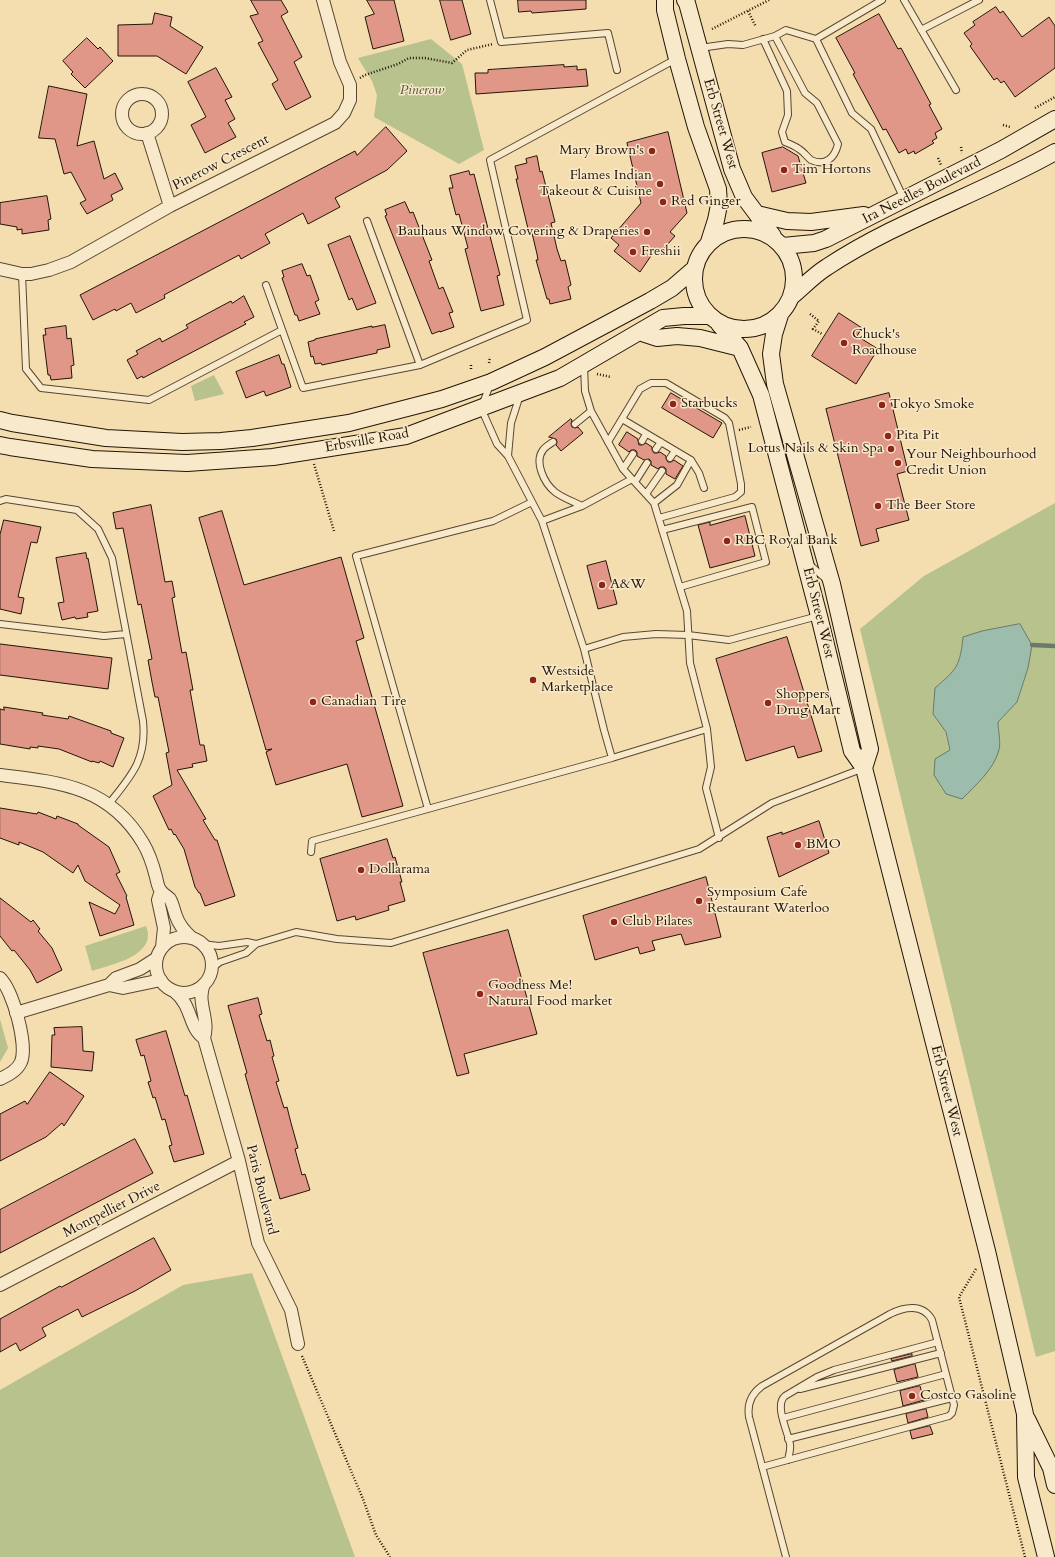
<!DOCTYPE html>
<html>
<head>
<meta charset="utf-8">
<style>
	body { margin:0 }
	canvas { display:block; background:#f4ddaf }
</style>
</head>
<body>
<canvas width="1055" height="1557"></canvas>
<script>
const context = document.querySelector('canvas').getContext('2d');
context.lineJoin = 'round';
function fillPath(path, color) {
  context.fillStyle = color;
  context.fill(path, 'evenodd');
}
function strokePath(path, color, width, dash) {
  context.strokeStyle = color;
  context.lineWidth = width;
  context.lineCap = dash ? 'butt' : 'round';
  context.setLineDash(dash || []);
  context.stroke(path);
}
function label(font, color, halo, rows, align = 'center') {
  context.font = font + ' Cardo,serif';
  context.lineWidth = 3;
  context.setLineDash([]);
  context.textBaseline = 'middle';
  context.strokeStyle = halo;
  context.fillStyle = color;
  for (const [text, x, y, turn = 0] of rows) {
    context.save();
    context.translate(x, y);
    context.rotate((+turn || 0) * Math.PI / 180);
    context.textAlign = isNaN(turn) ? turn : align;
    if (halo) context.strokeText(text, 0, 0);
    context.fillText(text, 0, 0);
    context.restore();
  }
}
fillPath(new Path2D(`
	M431,39L462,64L484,150L459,164L374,117L377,95L372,81L358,58Z
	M214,375L224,394L195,401L191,386Z
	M1055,503V1351L1036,1357L860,629L924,576ZM963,637L1028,668L1017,702L998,722L1000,749L950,751L935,688C957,669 960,666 963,637Z
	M146,926C147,929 148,932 148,935C148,958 109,965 92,971L85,946Z
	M0,1019L8,1048L0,1062Z
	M252,1273L355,1557H0V1390L183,1285Z`), '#b8c28d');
const water = new Path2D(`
	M1020,624L1032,645L1028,668L1017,702L998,722C998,730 1001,742 999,750C994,769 976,785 962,799L946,794L934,775L935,759L950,750L946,732L933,714L935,688C957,669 960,666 963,637L982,631Z`);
fillPath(water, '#9cbcac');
strokePath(water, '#6c796a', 1);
strokePath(new Path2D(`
	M1032,645L1055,646`), '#6c796a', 4.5);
const building = new Path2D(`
	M251,0H281L288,12L281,16L302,57L294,62L311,97L286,110L272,84L278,80L258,43L263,41L250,16L258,14Z
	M367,0H394L404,41L373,49L365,17L374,14Z
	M440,0H462L471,34L451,40Z
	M518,0H586V9L532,13L531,11L519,12Z
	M996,7L1000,13L1003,11L1022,37L1049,17L1055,26V68L1015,97L1004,81L1001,83L997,78L994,80L970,46L972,44L964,33L975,25L973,22Z
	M155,13L172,17L170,26L203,47L186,74L157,56H118V25L152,24Z
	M879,14L898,49L901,48L931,104L929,105L942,129L935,133L937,138L932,141L934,143L915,154L914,151L908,154L906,149L899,153L886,129L883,130L853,74L855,73L836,38Z
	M87,38L98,49L100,47L113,61L85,88L71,74L73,72L63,61Z
	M564,65V67L577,66V70L586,69L588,86L476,94L475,73H488V70Z
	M216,68L232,97L225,100L235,119L228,123L236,137L205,153L191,125L206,117L188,82Z
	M49,86L87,94L77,146L94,141L104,179L115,173L123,189L111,195L113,200L87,214L80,203L86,200L71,172L64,174L55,139L39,138Z
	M386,127L407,151L387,170L335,198L340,207L308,224L303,213L265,234L270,243L241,259L239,255L164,295L165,298L136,313L131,303L116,311L115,309L93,320L80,295L355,151L357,155Z
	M668,132L687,213L670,232L675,236L659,254L655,250L640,272L614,251L619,245L611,238L641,203L627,143Z
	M783,147L798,156L806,183L772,192L762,153Z
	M537,156L540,172L542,171L555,222L551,223L557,249L561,261L565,260L571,285L568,287L571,299L550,304L549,299H547L536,260H538L537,254L532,233H529L516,179H518L515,166L527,163L526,159Z
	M469,171L470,175L474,174L500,275L497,276L504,305L481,311L465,249L468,248L459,214L456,215L449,188H453L450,176Z
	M47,196L51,219L48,220L49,230L22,234V229L17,230V227L0,224V203Z
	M405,202L410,213L413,212L432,260L429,261L439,289L443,287L453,312L449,313L454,327L440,332V331L432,334L385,216L387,215L385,210Z
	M350,236L376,303L357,310L352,298L349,300L328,245Z
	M302,264L307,276L310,275L319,300L315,302L320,314L299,321L297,315H295L282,278L284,277L282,271Z
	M244,296L254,317L244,322L246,324L143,378L142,376L137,379L127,360L138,354L136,351L160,338L162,342L188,328L186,325L231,301L232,303Z
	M839,313L862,328L857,336L878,349L856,384L812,356Z
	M385,325L390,347L377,350V353L322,365L321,363L315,364L313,356L311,357L308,342L315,340V339L372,326V327Z
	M66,326L67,339L71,338L74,365L71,366L72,378L51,380L50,375H48L43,335H46L45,329Z
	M279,355L282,364H284L291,387L266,396L264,391L246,398L236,372Z
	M671,393L722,423L713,438L662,408Z
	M889,393L908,471L897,474L909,520L876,529L879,541L861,546L826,409Z
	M571,419L572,420L571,424L572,427L575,428L578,427L583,433L561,451L556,445L557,442L556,439L549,437Z
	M627,432L638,439V441L639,445H642L646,443L652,447V450L654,453H657L660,452L666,456V459L668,462H671L674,460L683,466L675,479L666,474V469L664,467H660L658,469L651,465V461L649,459L644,460L637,456V452L635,450H631L629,452L619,445Z
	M151,505L165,582L172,581L175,597L172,598L182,653L186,652L193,690H190L200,745H204L207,761L192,764L193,767L177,770L206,819L203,820L215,840H217L235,896L205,906L200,893H199L195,887L184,849L175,834L174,835L171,829L169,830L153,796L172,785L166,753L169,752L158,697H155L152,682L148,660L152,659L141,604L138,605L123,528L116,529L113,513Z
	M222,511L244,585L341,557L364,638L356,641L403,806L362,817L347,764L276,785L266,752L272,749L266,750L199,518Z
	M745,516L755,556L710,568L698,525L710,522V525Z
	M4,520L41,527L37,543L31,542L18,597L24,598L21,614L0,609V535Z
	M86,553L87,559L88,558L98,611L87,613L88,617L76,619L75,617L62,620L58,603L64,602L56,558Z
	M606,561L617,604L598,609L587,566Z
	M787,637L822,751L798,758L794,746L746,761L716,659Z
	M0,644L112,658L108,689L0,675Z
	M4,707L43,713L42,715L68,719L69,716L111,731V733L124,738L113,767L100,761L99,763L92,761V762L59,749L38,746V748L30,747V749L0,744V709L4,710Z
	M0,808L37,814L38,812L56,819L57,816L78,824V825L109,847L120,872L116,874L127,896L126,897L134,925L100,936L89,902L115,914L120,905L85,881L78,865L73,873L43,852L19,842V845L0,838Z
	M819,821L829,853L779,877L767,837L782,832V834Z
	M387,839L393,858L395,857L402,882H400L405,901L388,906L389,910L356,920L355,916L337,921L320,859Z
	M706,877L721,937L685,945L681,934L652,941L655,950L640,954L638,947L595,960L583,916Z
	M0,898L31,922L33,920L40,929L38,931L52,948L62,970L37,983L30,970L14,950L12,951L0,936Z
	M508,930L537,1034L464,1054L469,1073L457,1076L423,953Z
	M258,998L262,1014L259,1015L267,1041L270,1040L274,1056L272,1057L279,1081L276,1082L284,1108L287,1107L291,1123L298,1148L295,1149L302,1175L305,1174L310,1190L280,1199L245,1074L247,1073L228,1006Z
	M82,1027L83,1051L94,1052L92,1071L51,1067L52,1035H55L54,1028Z
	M166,1031L185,1096L187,1095L204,1154L174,1162L169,1146L172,1145L165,1119L162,1120L155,1097L153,1098L148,1082L151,1081L144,1055L141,1056L136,1040Z
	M50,1072L84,1096L64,1126L62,1123L46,1137L0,1161V1114L25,1101L27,1104Z
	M135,1139L153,1173L0,1253V1210Z
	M154,1238L171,1270L135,1291L82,1317L78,1309L42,1328L46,1336L20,1351L16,1343L0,1352V1319L60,1286L61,1287Z
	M912,1354V1356L892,1361L891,1359Z
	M915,1364L918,1377L897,1382L894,1370Z
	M920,1386L924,1400L903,1406L900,1391Z
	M926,1409L928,1417L908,1423L906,1414Z
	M930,1426L933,1434L912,1439L910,1431Z`);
fillPath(building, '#e09788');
strokePath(building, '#231506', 1);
const lane = new Path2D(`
	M490,0L501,42L608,33L617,70
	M904,0L956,90
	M921,30L979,0
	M763,39L787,91L788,115L782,132L785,142C790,144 795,146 799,149C804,152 807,157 811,160C826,167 835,157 838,144L817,103L805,93L775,36
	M816,39L882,0
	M700,48L728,44L743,45L775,36L786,30L816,39L852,113L871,129L904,199
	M367,221L420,365
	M22,274L26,369L41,388L149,400L282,330
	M266,285L303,388L420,365L527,320L490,160L676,59
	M584,366L585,391L591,411L623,469L632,479
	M490,385L481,408L497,444L508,456L542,521L584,649L604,730L612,758
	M622,419L691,460L677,485L654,503
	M575,424L591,411
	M642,441L646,434
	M553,442C550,444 545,447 543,450C534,462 544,483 555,492C561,497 574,502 582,506
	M608,442L640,389L651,383H666L725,418L729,423L741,484V492L735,497L659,518
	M656,449L661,442
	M508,456L511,423L520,395
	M670,458L675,451
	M691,460L699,473L704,488
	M623,469L633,454
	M635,482L647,463
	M646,494L662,471
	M0,501L6,499L77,510L98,529L112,558L143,721C147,760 131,776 108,805
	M542,521L582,506L632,479L654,503L687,611L690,663L707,729L711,767L706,788L719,838
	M662,530L752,507L766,562L680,587
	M810,565L827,580
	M0,624L104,636L126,634
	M584,649L623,637L656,634L688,635L729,640L818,616
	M428,809L356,556L493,521L532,502
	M311,852L312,841L612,758L707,729
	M202,944L219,946L247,942L256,944
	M211,969L220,962L246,953L256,944L296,932L337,939L391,943L699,849L772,803L864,768
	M800,1389L941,1353
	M783,1418L946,1374
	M788,1439L952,1398
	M788,1460C789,1455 791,1449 790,1444C788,1432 774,1405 785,1396L817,1377L834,1370L938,1342
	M762,1467L949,1416L952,1413L954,1405L932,1320C923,1303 904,1307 890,1314L762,1386C751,1394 747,1404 749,1417L786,1557`);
const street = new Path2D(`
	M122 114a20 20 0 1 1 40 0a20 20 0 1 1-40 0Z
	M147,133L170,206
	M0,269L22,274H31L49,270L71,262L170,206L335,123L344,113L350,100V85L340,62L323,0
	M0,775C59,782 109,786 143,843C149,853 153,865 156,877C157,881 158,888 161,891C163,894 167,896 170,899C173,904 174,911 176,916C179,925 185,932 192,938
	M161,891L158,900L164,928L162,947
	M156 965a28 28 0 1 1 56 0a28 28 0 1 1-56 0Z
	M0,978C13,991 28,1045 21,1062C17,1071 8,1075 0,1079
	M204,984C196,1002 210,1019 204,1038L239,1161L258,1243L291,1310L298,1344
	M109,985L116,978L140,969L157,958
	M174,991C193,1006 188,1027 204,1038
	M16,1013L109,985L123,988L161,980
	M0,1285L239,1161`);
const secondary = new Path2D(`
	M665,0V10L677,59L696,127L718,189L719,205L716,220L709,242
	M685,0L687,3L732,169L744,197L773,236
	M757,214L787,221L811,222L864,215
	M694 279a50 50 0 1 1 100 0a50 50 0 1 1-100 0Z
	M783,246L814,243L826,239L1001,150L1055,119
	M792,296C803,287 814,275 827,267C898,220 981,194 1055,152
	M780,315L774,334L771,354L775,384L832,584L870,749L864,768
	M719,324L740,348L761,395L819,616L852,751L864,768L987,1251L1025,1414L1026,1477L1046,1557
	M639,332L657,338L677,336L700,338L740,348
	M0,420L12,423L106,438L182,442L221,441L252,438L349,423L442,399L491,382L545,357L650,301L672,288L694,269
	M0,445L10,447L92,459L187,463L273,457L406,436L560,378L663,318L684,316H710
	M1027,1419L1051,1468L1055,1485`);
strokePath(lane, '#574730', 8);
strokePath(street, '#574730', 14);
strokePath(secondary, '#231506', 18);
strokePath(new Path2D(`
	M748,11L756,27
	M712,29L769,0
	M360,78L365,75L398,64L409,58H425L452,63L467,50L493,44
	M1035,108L1055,97
	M1003,125L1010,127
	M961,147L962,153
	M938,158L941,165
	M810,314L819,321L813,329L822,334
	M489,363L490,357
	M471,365V370
	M597,374L611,377
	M739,430L751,427
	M314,464L334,531
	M976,1269L959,1297L1025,1557
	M302,1356L363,1499L376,1535L390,1557`), '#231506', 2.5, [1, 2]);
strokePath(lane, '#f8e9cb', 6);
strokePath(street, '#f8e9cb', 12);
strokePath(secondary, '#f8e9cb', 16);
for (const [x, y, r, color] of [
	[652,151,4,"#8f2418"],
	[784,170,4,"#8f2418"],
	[660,184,4,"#8f2418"],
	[663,202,4,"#8f2418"],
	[647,232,4,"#8f2418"],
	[633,252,4,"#8f2418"],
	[844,343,4,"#8f2418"],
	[673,404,4,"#8f2418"],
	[882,405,4,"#8f2418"],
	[888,436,4,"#8f2418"],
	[891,449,4,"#8f2418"],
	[898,463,4,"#8f2418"],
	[878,506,4,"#8f2418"],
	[727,541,4,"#8f2418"],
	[602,585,4,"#8f2418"],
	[533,680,4,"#8f2418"],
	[313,702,4,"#8f2418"],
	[768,703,4,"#8f2418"],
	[798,845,4,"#8f2418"],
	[361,870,4,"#8f2418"],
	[699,901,4,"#8f2418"],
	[614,922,4,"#8f2418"],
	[480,994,4,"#8f2418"],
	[912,1396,4,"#8f2418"]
]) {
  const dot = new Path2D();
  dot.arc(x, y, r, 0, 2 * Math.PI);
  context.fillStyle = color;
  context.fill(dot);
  strokePath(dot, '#f8e9cb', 1.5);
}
label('italic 14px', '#575235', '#f8e9cb', [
	["Pinerow",422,91]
]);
label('14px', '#231506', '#f8e9cb', [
	["Erb Street West",720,124,74],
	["Pinerow Crescent",221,163,-27],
	["Ira Needles Boulevard",922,191,-27],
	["Erbsville Road",367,441,-10],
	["Erb Street West",818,613,76],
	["Erb Street West",946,1091,76],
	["Paris Boulevard",261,1190,76],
	["Montpellier Drive",112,1210,-27]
]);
label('14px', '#231506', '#f8e9cb', [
	["Mary Brown's",644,151,"right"],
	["Tim Hortons",792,170],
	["Flames Indian",652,176,"right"],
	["Takeout & Cuisine",652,192,"right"],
	["Red Ginger",671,202],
	["Bauhaus Window Covering & Draperies",639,232,"right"],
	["Freshii",641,252],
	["Chuck's",852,335],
	["Roadhouse",852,351],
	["Starbucks",681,404],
	["Tokyo Smoke",890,405],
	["Pita Pit",896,436],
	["Lotus Nails & Skin Spa",883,449,"right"],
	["Your Neighbourhood",906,455],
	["Credit Union",906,471],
	["The Beer Store",886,506],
	["RBC Royal Bank",735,541],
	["A&W",610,585],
	["Westside",541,672],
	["Marketplace",541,688],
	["Shoppers",776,695],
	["Drug Mart",776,711],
	["Canadian Tire",321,702],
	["BMO",806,845],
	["Dollarama",369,870],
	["Symposium Cafe",707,893],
	["Restaurant Waterloo",707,909],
	["Club Pilates",622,922],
	["Goodness Me!",488,986],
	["Natural Food market",488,1002],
	["Costco Gasoline",920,1396]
], 'left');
</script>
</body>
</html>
